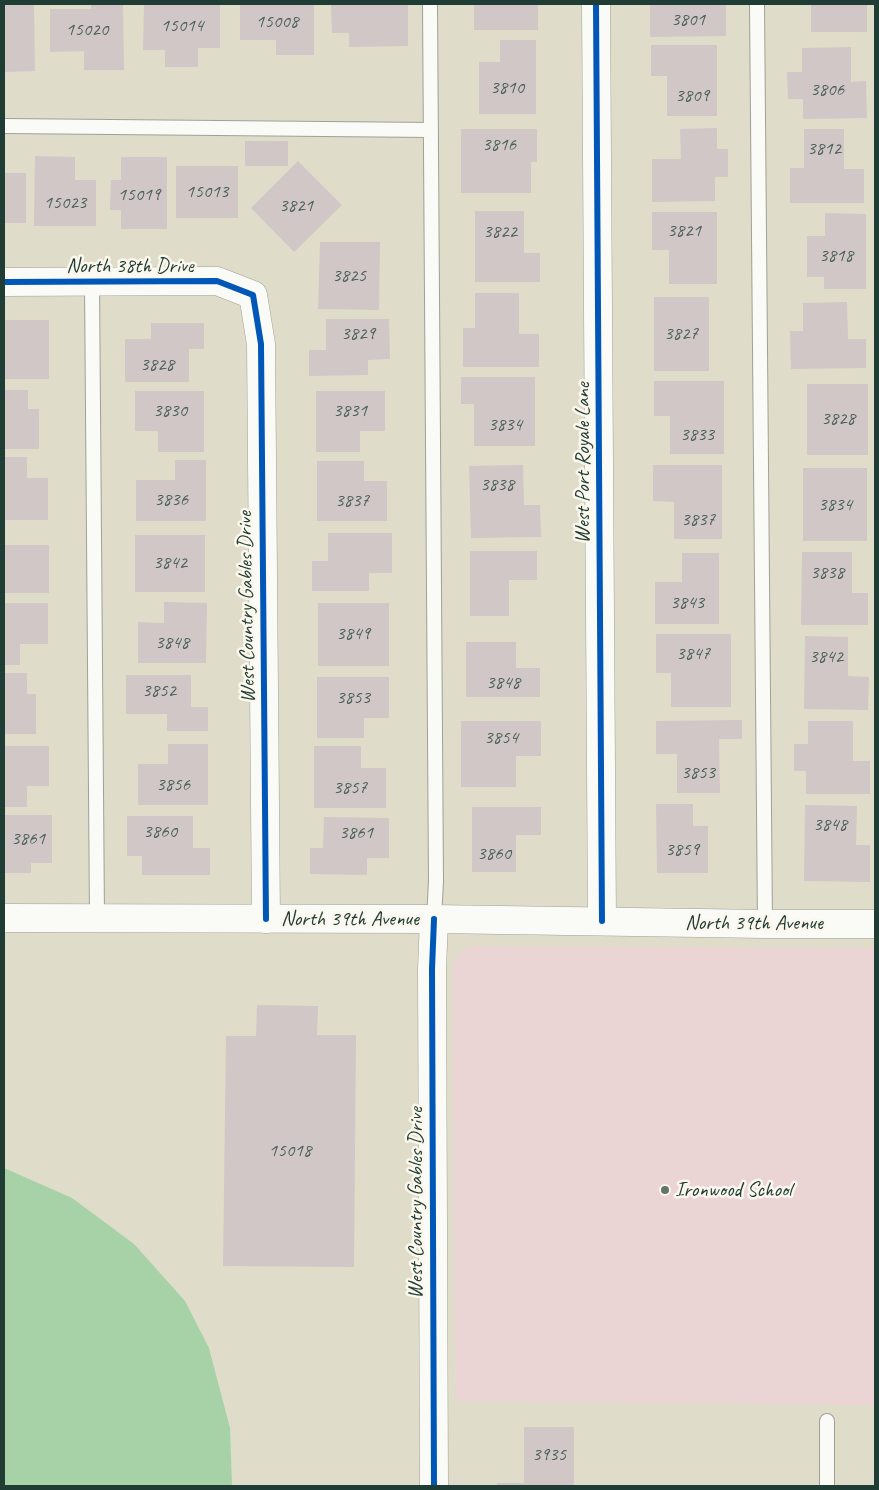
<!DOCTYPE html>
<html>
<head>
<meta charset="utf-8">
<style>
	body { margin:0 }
	#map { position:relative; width:879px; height:1490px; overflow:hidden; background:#e0dcca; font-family:Caveat,sans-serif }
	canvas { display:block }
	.frame { position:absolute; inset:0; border:5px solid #1f3d34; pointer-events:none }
</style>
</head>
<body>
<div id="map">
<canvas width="879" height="1490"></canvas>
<div class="frame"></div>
</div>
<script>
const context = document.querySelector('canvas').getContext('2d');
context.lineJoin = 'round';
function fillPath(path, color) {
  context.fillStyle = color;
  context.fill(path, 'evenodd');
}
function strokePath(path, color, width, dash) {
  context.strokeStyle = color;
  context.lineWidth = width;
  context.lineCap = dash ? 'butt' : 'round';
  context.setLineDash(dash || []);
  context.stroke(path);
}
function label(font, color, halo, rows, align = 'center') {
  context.font = font + ' Caveat,sans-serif';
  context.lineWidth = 5;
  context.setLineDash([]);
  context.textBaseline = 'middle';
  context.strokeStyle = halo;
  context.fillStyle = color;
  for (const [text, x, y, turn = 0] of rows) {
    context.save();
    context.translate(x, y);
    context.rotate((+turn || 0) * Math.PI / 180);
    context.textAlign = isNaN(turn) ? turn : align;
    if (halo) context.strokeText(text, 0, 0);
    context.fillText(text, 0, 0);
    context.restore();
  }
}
fillPath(new Path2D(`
	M471,946L875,948V1405L456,1401L452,969L457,956L463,950Z`), '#ebd5d4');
fillPath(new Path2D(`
	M4,1168L72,1198L134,1244L185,1301L209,1348L230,1428L232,1486H4Z`), '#a7d1a6');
fillPath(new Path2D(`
	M4,4H34L35,71L4,72Z
	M91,4H123L124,70H84V51L50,52V9H91Z
	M144,4H220V48H198V67H165V50H143Z
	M240,4H314V55H276V40H240Z
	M331,4H408V46L349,47V33H332Z
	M474,4H538V30H474Z
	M650,4H726V36L650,37Z
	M811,4H867V32H811Z
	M500,40H536V114H479V62H500Z
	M651,45H717V116H667V76H651Z
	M851,47V82L866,81L867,118L803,119V99H788L787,72H802V48Z
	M717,128V149H728V177H715V201L652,202V159H681L680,129Z
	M461,129H537V162H531V193H461Z
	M804,129H844V169H864V203H790V168H804Z
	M245,141H288V166H245Z
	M35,156L75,157V180H96V226H34Z
	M121,157H167V229H121V210H110L111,180H121Z
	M298,161L342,205L294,252L251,208Z
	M176,166H238V218H176Z
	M4,173H26V223H4Z
	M475,211H524V253H540V282H475Z
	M652,212H717V284H669V250H652Z
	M825,213L866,214V289H824V277H807V236H825Z
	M320,242H380L379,310L318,309Z
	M475,293H519V334H539V367H463V328H475Z
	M654,297H709V371H654Z
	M847,302L848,339H866V368L791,369L790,331H803V303Z
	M326,319H389L390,359L368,360V375L309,376V350H326Z
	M4,320H49V379H4Z
	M151,323H204V349H189V382H125V339H151Z
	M461,377H535V446H474V404H461Z
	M654,381H724V454H670V416H654Z
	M807,384H868V455H807Z
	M4,390H28V409H39V449H4Z
	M135,391H204V452H158V431H135Z
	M316,391H385V431H360V452H316Z
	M4,457H27V478H48V520H4Z
	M175,460H206V521H136V480H175Z
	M317,461H364V481H387V521H317Z
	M523,465L524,505H540L541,537L471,538L469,466Z
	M653,465H722V539H674V502L653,501Z
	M803,468H867V541H803Z
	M328,533H392V573H369V591H312V561H328Z
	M135,535H205V592H135Z
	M4,545H49V593H4Z
	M470,551H537V580H509V616H470Z
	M802,552H852V593H868V625H801Z
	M682,553H719V624H655V582H682Z
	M164,602L207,603L206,663H138V622L164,623Z
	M4,603H48V644H20V665H4Z
	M318,603H389V666H318Z
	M656,634H731V707H671V673H656Z
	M805,636L848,637V676L869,677L868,710L804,709Z
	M466,642H516V668H540V697H466Z
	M4,673H27V694H36V734H4Z
	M126,675H191V707H208V731H167V714H126Z
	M317,677H389V718H364V738H317Z
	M742,720V739H719L720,793H677V754H656V721Z
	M461,721H541V756H516V787H461Z
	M808,721H853V761H870V794H806V771H794V744H808Z
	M168,744H208V805H138V764H168Z
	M4,746H49V786H27V807H4Z
	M314,746H361V768H386V808H314Z
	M656,804H693V826H708V873H657Z
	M805,805L857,806L856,845H870V882L804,881Z
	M472,807H541V835H516V872H472Z
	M4,815H52V863H31V873H4Z
	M127,816H193V848H210V875H142V856H127Z
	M324,817L389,818V858H367V875L310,874V848H323Z
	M257,1005L318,1006L317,1035H356L354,1267L223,1266L226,1036H256Z
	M524,1427H574V1486H496L497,1483H524Z`), '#d0c7c6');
const service = new Path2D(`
	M430,4L436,881L434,919
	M757,4L765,924
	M4,126L431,130
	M92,283L97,918
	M827,1421V1486`);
const minor = new Path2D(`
	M596,4L602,921
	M4,282L217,281L253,295L261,344L266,919
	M434,919L432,969L434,1486`);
const tertiary = new Path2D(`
	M4,918L434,919L765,924H875`);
strokePath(service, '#a0a196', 16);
strokePath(minor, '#a0a196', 29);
strokePath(tertiary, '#a0a196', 29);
strokePath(service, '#fafaf7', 14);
strokePath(minor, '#fafaf7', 28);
strokePath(tertiary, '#fafaf7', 28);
strokePath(new Path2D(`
	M596,4L602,921
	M4,282L217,281L253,295L261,344L266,919
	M434,919L432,969L434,1486`), '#0057b8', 6);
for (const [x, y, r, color] of [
	[665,1190,5,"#637568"]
]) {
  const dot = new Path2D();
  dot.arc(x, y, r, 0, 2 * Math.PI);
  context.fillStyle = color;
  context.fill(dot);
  strokePath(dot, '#fbf7ec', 2);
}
label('19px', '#4b6058', null, [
	["3801",688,20],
	["15008",277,22],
	["15014",182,26],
	["15020",87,30],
	["3810",507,88],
	["3806",827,90],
	["3809",692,96],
	["3816",499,145],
	["3812",824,149],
	["15013",207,192],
	["15019",139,195],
	["15023",65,203],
	["3821",296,206],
	["3821",684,231],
	["3822",500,232],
	["3818",836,256],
	["3825",349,276],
	["3829",358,334],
	["3827",681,334],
	["3828",157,365],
	["3830",170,411],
	["3831",350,411],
	["3828",838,419],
	["3834",505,425],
	["3833",697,435],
	["3838",497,485],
	["3836",171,500],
	["3837",352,501],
	["3834",835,505],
	["3837",698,520],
	["3842",170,563],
	["3838",827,573],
	["3843",687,603],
	["3849",353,634],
	["3848",172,643],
	["3847",693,654],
	["3842",826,657],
	["3848",503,683],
	["3852",159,691],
	["3853",353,698],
	["3854",501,738],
	["3853",698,773],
	["3856",173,785],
	["3857",350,788],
	["3848",830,825],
	["3860",160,832],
	["3861",356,833],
	["3861",28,839],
	["3859",682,850],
	["3860",494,854],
	["15018",290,1151],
	["3935",549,1455]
]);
label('21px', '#1f3d34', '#fbf7ec', [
	["North 38th Drive",130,266],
	["West Port Royale Lane",583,463,-90],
	["West Country Gables Drive",247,607,-91],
	["North 39th Avenue",350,919],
	["North 39th Avenue",754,923],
	["West Country Gables Drive",416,1203,-90]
]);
label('21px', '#1f3d34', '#fbf7ec', [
	["Ironwood School",675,1190]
], 'left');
</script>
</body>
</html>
